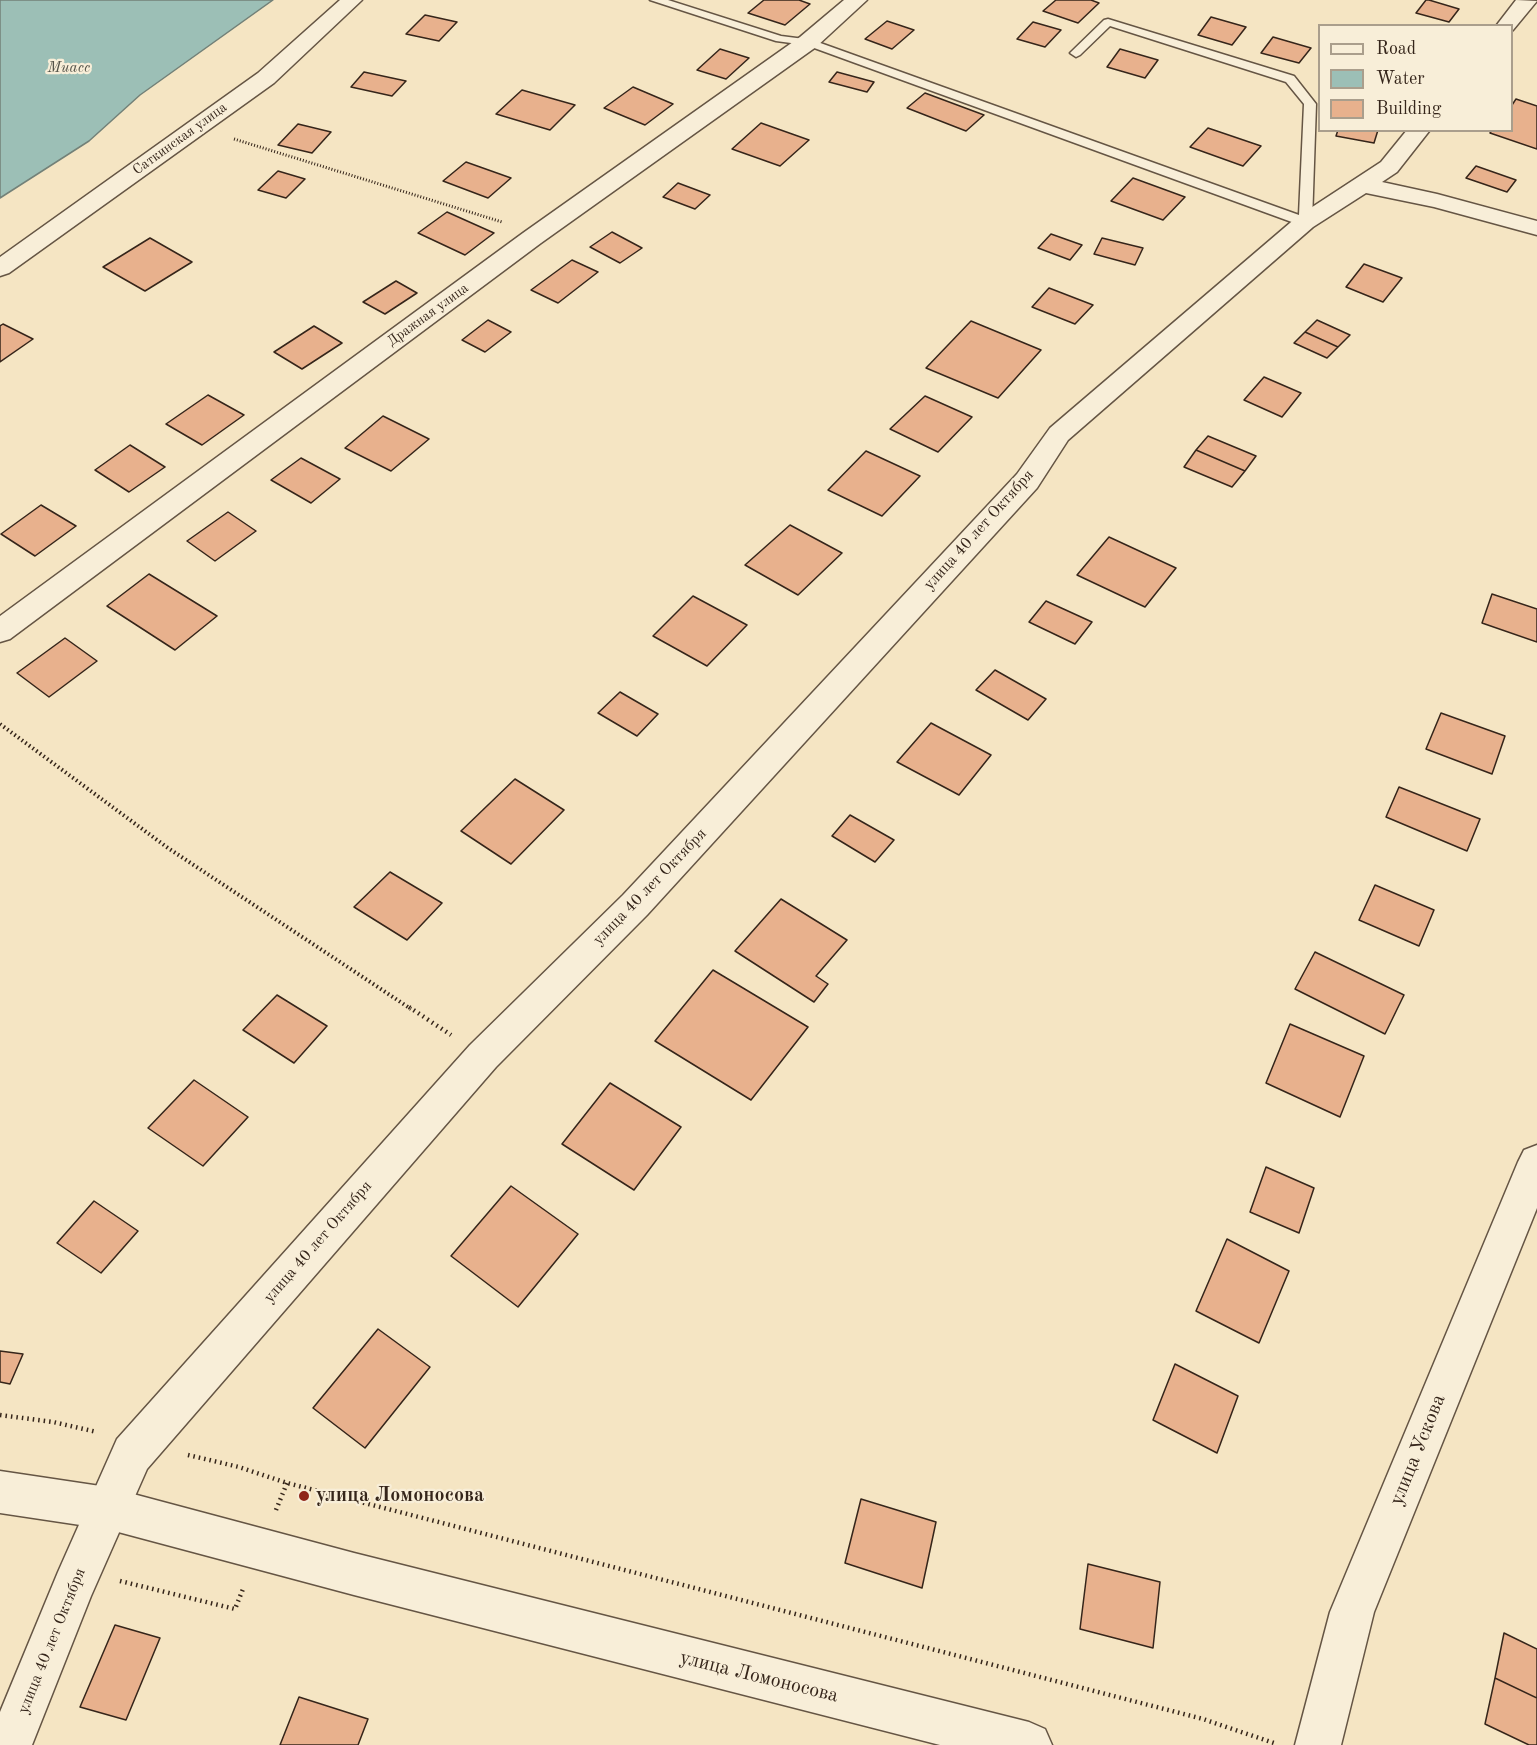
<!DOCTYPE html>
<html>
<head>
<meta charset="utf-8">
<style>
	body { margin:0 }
	#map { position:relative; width:1537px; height:1745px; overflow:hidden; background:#f5e5c3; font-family:"Old Standard TT",serif }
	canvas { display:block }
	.legend { position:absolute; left:1318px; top:24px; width:195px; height:108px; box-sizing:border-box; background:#f8eed8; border:2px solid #aa9e8c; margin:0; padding:8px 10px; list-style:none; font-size:18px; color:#35251a }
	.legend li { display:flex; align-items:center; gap:12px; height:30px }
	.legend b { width:30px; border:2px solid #aa9e8c }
</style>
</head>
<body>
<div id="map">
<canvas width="1537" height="1745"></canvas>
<ul class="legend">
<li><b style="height:8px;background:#f8eed8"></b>Road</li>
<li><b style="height:16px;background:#9cbfb6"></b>Water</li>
<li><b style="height:16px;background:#e8b18d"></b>Building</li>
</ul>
</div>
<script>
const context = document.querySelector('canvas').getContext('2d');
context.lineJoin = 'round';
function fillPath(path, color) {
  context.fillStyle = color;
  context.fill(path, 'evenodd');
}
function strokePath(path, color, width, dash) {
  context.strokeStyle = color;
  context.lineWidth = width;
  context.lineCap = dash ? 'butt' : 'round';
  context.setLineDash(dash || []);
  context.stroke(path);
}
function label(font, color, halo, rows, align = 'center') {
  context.font = font + ' "Old Standard TT",serif';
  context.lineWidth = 4.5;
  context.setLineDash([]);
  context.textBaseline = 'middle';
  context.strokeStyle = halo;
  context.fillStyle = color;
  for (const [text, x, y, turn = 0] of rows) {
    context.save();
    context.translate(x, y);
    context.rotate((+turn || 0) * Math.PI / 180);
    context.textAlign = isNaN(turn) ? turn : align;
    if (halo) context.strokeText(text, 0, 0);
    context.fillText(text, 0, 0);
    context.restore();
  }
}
const water = new Path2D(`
	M0,0H273L140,95L89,141L0,198Z`);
fillPath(water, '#9cbfb6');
strokePath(water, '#738178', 1.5);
const building = new Path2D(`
	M764,0H799L810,4L785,25L748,13Z
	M1056,0H1091L1099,3L1078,23L1043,11Z
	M1426,0H1429L1459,9L1449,22L1416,13Z
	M425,15L457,22L439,41L406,34Z
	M1211,17L1246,27L1232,45L1198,35Z
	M887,21L914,30L892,49L865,39Z
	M1033,22L1061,30L1045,47L1017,39Z
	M1273,37L1311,48L1299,63L1261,53Z
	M720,49L749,58L726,79L697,70Z
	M1120,49L1158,60L1145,78L1107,67Z
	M364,72L406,81L392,96L351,87Z
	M837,72L874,82L867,92L829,82Z
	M633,87L673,104L645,125L604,108Z
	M522,90L575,105L550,130L496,114Z
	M925,93L984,115L966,131L907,108Z
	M1516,99L1537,106V149L1490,133L1492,130H1512V105Z
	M761,123L809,140L780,166L732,149Z
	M298,124L331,132L312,153L278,145Z
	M1208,128L1261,146L1243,166L1190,147Z
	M1338,130H1378L1374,143L1336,136Z
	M466,162L511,178L488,198L443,181Z
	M1476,166L1516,180L1507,192L1466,178Z
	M278,171L305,179L286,198L258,190Z
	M1133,178L1185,197L1163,220L1111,201Z
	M678,183L710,195L695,209L663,197Z
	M447,212L494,233L465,255L418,233Z
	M612,232L642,248L620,263L590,247Z
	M1051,234L1082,245L1070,260L1038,248Z
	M150,238L192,262L145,291L103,267Z
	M1102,238L1143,248L1135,265L1094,254Z
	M572,260L598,272L558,303L531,290Z
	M1364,264L1402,278L1383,302L1346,287Z
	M396,281L417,293L385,314L363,302Z
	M1049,288L1093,305L1075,324L1032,307Z
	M488,320L511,332L485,352L462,340Z
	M1317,320L1350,335L1338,347L1305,332Z
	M971,321L1041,350L998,398L926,368Z
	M3,324L33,339L0,362V326Z
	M314,326L342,343L302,369L274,352Z
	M1305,332L1338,347L1327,358L1294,343Z
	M1264,377L1301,393L1282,417L1244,400Z
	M208,395L244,415L202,445L166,424Z
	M925,396L972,417L938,452L890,429Z
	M383,416L429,439L391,471L345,448Z
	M1208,436L1256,456L1245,471L1196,450Z
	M130,445L165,467L129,492L95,470Z
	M1196,450L1245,471L1232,487L1184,467Z
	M866,451L920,476L882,516L828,490Z
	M301,458L340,479L311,503L271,480Z
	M41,505L76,526L35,556L1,534Z
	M228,512L256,531L215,561L187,541Z
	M790,525L842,553L798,595L745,565Z
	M1109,537L1176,568L1145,607L1077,575Z
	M149,574L217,616L175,650L107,606Z
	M1492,594L1537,609V642L1482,623Z
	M693,596L747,625L707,666L653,636Z
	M1046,601L1092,622L1075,644L1029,622Z
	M65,638L97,661L49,697L17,673Z
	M995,670L1046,699L1028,720L976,690Z
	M620,692L658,714L637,736L598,713Z
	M1441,713L1505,736L1492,774L1426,749Z
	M931,723L991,755L959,795L897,762Z
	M515,779L564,810L511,864L461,831Z
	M1399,787L1480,819L1467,851L1386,817Z
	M850,815L894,840L875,862L832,836Z
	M390,872L442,903L407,940L354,907Z
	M1375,885L1434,910L1419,946L1359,920Z
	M781,899L847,940L816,976L828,984L814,1002L735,951Z
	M1315,952L1404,995L1385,1034L1295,989Z
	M713,970L808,1027L751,1100L655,1041Z
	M277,995L327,1026L294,1063L243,1030Z
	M1290,1024L1364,1056L1340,1117L1266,1083Z
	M194,1080L248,1117L203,1166L148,1128Z
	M610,1083L681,1127L634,1190L562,1144Z
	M1266,1167L1314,1188L1299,1233L1250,1212Z
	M511,1186L578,1234L518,1307L451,1256Z
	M94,1201L138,1231L101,1273L57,1243Z
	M1227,1239L1289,1271L1259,1343L1196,1311Z
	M378,1329L430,1367L365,1448L313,1408Z
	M0,1351L23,1354L10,1384L0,1382Z
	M1175,1364L1238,1396L1217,1453L1153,1420Z
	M861,1499L936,1522L922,1588L845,1563Z
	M1088,1564L1160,1582L1153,1648L1080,1629Z
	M115,1625L160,1638L126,1720L80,1707Z
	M1504,1633L1537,1649V1698L1495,1678Z
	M1495,1678L1537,1698V1745H1529L1485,1724Z
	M299,1697L368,1719L358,1745H280Z`);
fillPath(building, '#e8b18d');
strokePath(building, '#35251a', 1.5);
const service = new Path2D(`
	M650,0H668L781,36L812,40L1299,215L1304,104L1286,82L1110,26L1080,55L1076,57L1070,53L1104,20L1108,19L1294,76L1316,104L1312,222L1305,226L1300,225L806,45L776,41Z`);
const minor = new Path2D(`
	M340,0H362L274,83L9,273L0,276V257L258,73Z
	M844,0H867L816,47L541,243L10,639L0,642V616L523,233L800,37Z
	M1516,0L1537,1L1513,30L1512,31V26H1496Z
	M1407,130H1430L1397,172L1382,182L1437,194L1537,221V235L1434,207L1366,193L1313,227L1068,440L1037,488L647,915L496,1067L147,1469L91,1596L32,1745H0V1712L58,1572L117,1439L470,1045L623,895L1017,474L1050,428L1297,217L1381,162Z
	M1537,1145V1208L1374,1612L1341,1745H1295L1330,1612L1518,1162L1524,1150Z`);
const tertiary = new Path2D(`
	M0,1471L107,1487L354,1553L1029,1722L1045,1729L1052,1745H940L354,1595L107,1529L0,1513Z`);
strokePath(service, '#655544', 3);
strokePath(minor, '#655544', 3);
strokePath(tertiary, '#655544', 3);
strokePath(new Path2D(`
	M234,139L502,222`), '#35251a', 3, [1, 2]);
strokePath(new Path2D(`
	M0,724L168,848L411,1009`), '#35251a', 4, [1.5, 3]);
strokePath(new Path2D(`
	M409,1007L451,1035
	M0,1415L53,1422L97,1432
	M188,1455L239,1467L287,1483L1203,1719L1274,1743
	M276,1510L287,1483
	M120,1581L235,1609L243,1589`), '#35251a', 4.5, [1.5, 4]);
fillPath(service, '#f8eed8');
fillPath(minor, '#f8eed8');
fillPath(tertiary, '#f8eed8');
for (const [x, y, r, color] of [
	[304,1496,6,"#8f2418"]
]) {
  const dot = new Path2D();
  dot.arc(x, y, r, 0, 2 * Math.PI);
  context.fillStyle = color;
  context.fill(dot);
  strokePath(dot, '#f8eed8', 2);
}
label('14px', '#35251a', '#f8eed8', [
	["Саткинская улица",180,139,-36],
	["Дражная улица",428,315,-36]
]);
label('italic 15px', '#545349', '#f8eed8', [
	["Миасс",69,68]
]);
label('16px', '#35251a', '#f8eed8', [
	["улица 40 лет Октября",979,530,-48],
	["улица 40 лет Октября",650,887,-46],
	["улица 40 лет Октября",318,1242,-49],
	["улица 40 лет Октября",52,1641,-68]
]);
label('20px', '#35251a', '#f8eed8', [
	["улица Ускова",1418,1450,-68],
	["улица Ломоносова",759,1677,14]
]);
label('bold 20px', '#35251a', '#f8eed8', [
	["улица Ломоносова",316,1496]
], 'left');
</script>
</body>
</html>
